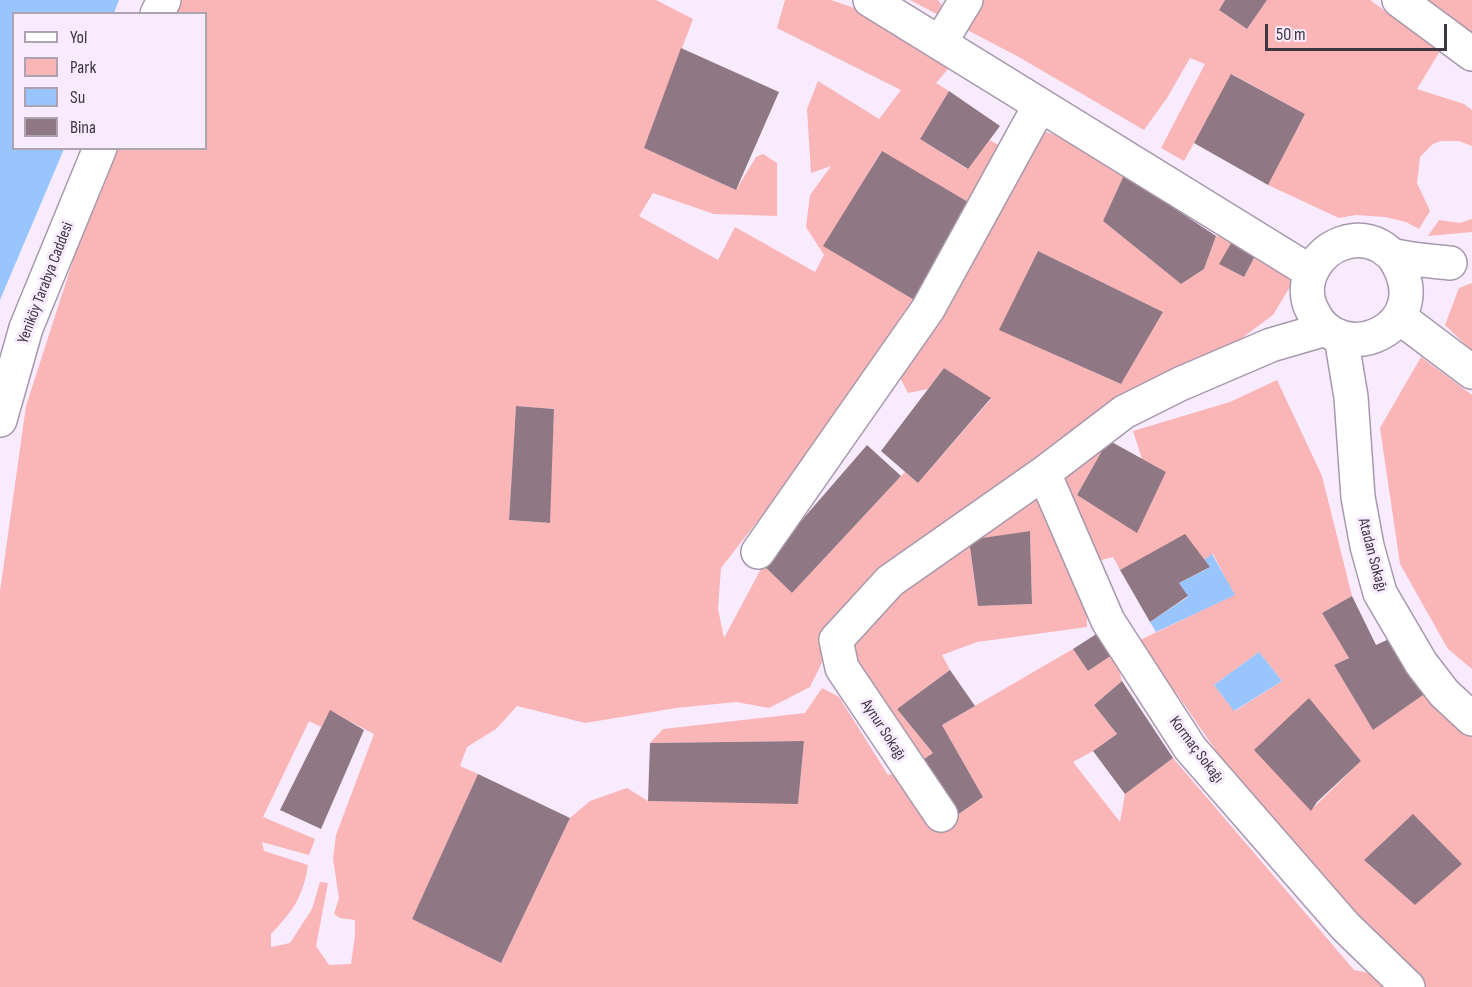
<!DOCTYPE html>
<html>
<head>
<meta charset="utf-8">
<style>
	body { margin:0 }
	#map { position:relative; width:1472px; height:987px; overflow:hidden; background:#f8ebfd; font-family:"Sofia Sans Condensed",sans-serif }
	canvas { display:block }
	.legend { position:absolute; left:12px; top:12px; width:195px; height:138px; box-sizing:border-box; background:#f8ebfd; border:2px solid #ada3b1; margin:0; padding:8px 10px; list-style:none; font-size:18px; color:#3d3740 }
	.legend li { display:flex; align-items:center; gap:12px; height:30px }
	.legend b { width:30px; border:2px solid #ada3b1 }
	.scale { position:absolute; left:1265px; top:24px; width:182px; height:27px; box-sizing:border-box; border:3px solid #3d3740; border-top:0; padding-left:8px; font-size:18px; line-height:21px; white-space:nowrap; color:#3d3740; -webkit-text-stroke:4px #f8ebfd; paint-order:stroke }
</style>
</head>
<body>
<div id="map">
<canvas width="1472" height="987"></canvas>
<ul class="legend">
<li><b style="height:8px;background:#fff"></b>Yol</li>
<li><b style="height:16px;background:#fab5b7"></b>Park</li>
<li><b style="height:16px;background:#99c5fe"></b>Su</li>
<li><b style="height:16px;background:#8f7783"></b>Bina</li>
</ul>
<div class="scale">50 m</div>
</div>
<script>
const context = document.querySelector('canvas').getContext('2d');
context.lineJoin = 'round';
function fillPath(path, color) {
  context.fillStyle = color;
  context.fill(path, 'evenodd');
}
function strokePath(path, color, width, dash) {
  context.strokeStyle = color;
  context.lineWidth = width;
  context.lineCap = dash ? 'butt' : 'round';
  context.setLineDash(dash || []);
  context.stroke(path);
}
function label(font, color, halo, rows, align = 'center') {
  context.font = font + ' "Sofia Sans Condensed",sans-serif';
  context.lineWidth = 6;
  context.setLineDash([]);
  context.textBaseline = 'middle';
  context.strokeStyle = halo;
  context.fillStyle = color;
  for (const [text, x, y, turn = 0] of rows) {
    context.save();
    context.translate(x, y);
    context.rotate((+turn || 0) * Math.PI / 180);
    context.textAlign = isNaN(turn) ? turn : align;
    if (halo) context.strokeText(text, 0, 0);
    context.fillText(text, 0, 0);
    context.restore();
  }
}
fillPath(new Path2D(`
	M177,0H656L693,19L644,148L736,190L756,157L763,154L777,163V216L714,214L653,193L639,216L718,260L735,227L815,272L824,255L806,227L810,195L831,166L811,173L807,109L818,81L879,119L901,90L777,28L785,0H831L906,26L959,56L936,83L949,91L920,139L967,169L990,140L1019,158L1034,136L1047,132L1060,137L1124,175L1103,221L1181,284L1204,269L1216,236L1234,238L1220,264L1244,277L1256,254L1288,273L1291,285L1273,315L1223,352L1134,395L1080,429L1041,456L874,591L829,648L810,687L769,708L736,702L676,708L585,723L517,706L496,729L467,747L460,766L478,774L412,919L501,963L570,818L590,801L627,788L648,801L798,803L804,741L650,743L663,729L805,713L822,688L839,697L888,775L911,767L842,663L857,659L848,641L887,602L938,559L969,540L1078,460L1093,454L1108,440L1077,495L1137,532L1166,472L1142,459L1133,431L1230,402L1277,380L1322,476L1352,596L1322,613L1349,658L1334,665L1373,730L1433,688L1453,723L1472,737V987H0V591L26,406L109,149L206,148V14L171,13ZM881,152L973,205L916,301L824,246ZM1038,251L1163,312L1121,384L1000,330ZM886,351L908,393L928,389L944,368L991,399L918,483L905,472L901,476L792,593L763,565L724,638L718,609L721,568L870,377ZM516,406L554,409L549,523L509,520ZM1030,531L1032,604L978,606L969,541ZM1185,535L1204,560L1213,554L1234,595L1138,641L1179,697L1232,774L1356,921L1390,977L1354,970L1173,758L1125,794L1120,822L1073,762L1093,751L1117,734L1094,705L1122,681L1115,653L1088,671L1073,649L942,725L983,797L953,818L912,767L933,753L897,709L950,670L942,655L977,642L1087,627L1086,564L1113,557L1120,570ZM1259,652L1282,681L1235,711L1214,685ZM1309,699L1361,761L1311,810L1255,750ZM330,711L374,734L336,835L333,859L339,898L334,914L340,918L355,920V935L351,964L329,965L316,946L328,883L320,882L312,909L290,943L271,947V934C293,911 303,897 308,865L264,851L262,842L309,855L315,839L263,817L309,721L321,727ZM1413,815L1461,864L1415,905L1364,860Z
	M910,0H938L954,23L961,0H1225L1219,10L1247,29L1267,0H1370L1440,51L1417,89L1464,104L1472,110V146L1459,141H1441L1433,144L1420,157L1417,183L1430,211L1419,229L1406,222L1385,217L1356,215L1339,218L1268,185L1305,114L1232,74L1184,161L1161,148L1205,64L1190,58L1167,98L1144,130L1017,56Z
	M1414,0H1472V37Z
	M1472,219V232L1428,236L1439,220L1460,223Z
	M1472,283V351L1445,325L1459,288Z
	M1421,357L1472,395V669L1448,649L1400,564L1380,428Z`), '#fab5b7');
fillPath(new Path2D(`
	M0,0H119L114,13L14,14V148L64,149L0,300Z
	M1212,554L1235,595L1156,632L1150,622L1188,597L1179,583L1209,568L1204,560Z
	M1259,652L1282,681L1234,711L1214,685Z`), '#99c5fe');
fillPath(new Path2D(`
	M1225,0H1267L1247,29L1219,10Z
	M681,48L779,92L736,190L644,148Z
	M1231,74L1305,114L1268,185L1194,143Z
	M949,91L1000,126L968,169L920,139Z
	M882,151L973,205L916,301L823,246Z
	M1124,175L1216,236L1204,269L1181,284L1103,221Z
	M1234,238L1256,254L1244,277L1219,264Z
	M1038,251L1163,312L1121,384L999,330Z
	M944,368L991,398L918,483L881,451Z
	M516,406L554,409L550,523L509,520Z
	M1108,440L1166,472L1137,533L1077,495Z
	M867,445L901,476L792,593L763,565Z
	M1030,531L1032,604L978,606L969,540Z
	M1185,534L1210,567L1179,583L1188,596L1150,622L1120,570Z
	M1352,596L1376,645L1402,633L1433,688L1373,730L1334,665L1349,658L1322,613Z
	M1101,631L1115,653L1088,671L1073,649Z
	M950,670L975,706L942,725L983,797L953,818L912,767L933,753L897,709Z
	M1122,681L1173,758L1125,794L1093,751L1117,734L1094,705Z
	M1309,698L1361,761L1317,802L1311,811L1254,750Z
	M330,710L364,730L321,829L280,810Z
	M804,741L798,804L648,801L650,743Z
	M478,774L570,818L501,963L412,919Z
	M1413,814L1462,864L1415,905L1364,860Z`), '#8f7783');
const minor = new Path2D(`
	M870,0L1311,272
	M1399,0L1472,54
	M940,43L966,0
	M1393,256C1442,327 1339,372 1312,310C1305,297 1306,280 1314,267C1327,244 1356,233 1380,246C1386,249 1390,255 1396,256C1413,260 1432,261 1450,263
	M1399,317L1472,372
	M1341,337L1351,397L1358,497L1367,546L1380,593L1421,663L1444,693L1472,719
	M1044,473L1108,621L1190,748L1345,926L1408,987
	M758,552L928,309L1040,105
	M941,815L842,668L836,640L890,581L1044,473L1124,412L1180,384L1271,345L1326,329`);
const major = new Path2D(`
	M157,14L164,0
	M0,420L26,328L100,148`);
strokePath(minor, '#a798ad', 36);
strokePath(major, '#a798ad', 36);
strokePath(minor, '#fff', 33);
strokePath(major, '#fff', 33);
label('16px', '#3d3740', '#f8ebfd', [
	["Yeniköy Tarabya Caddesi",46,283,-69],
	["Atadan Sokağı",1372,555,75],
	["Aynur Sokağı",883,730,57],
	["Kormaç Sokağı",1196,750,53]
]);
</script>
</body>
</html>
